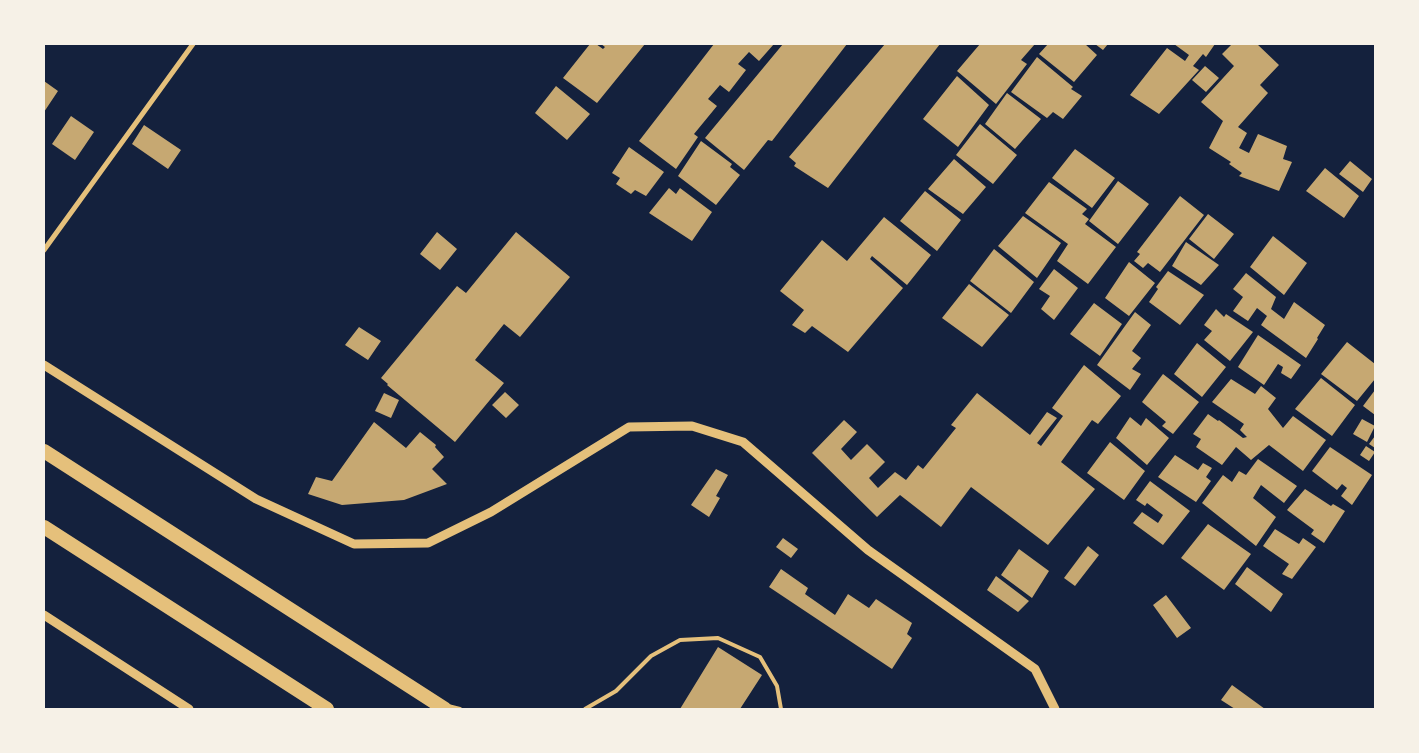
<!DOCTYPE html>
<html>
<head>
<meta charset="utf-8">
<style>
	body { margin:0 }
	#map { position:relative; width:1419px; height:753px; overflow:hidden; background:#14213d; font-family:Figtree,sans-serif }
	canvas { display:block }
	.frame { position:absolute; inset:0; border:45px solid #f6f1e7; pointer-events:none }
</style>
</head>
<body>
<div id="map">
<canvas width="1419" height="753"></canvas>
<div class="frame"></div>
</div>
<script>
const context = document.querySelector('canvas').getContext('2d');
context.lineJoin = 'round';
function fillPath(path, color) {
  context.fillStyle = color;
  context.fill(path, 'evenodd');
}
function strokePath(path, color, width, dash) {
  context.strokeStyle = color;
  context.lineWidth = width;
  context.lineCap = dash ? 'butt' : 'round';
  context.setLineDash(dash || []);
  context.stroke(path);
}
fillPath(new Path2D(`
	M590,44H596L603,49L605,47L601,44H645L597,103L563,78Z
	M714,44H774L759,61L749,52L738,64L746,70L729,92L720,85L708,99L717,106L694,134L698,137L676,169L639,141Z
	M783,44H847L772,141L768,140L744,170L705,138Z
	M885,44H940L828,188L794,166L796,163L789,157Z
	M980,44H1035L1021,60L1027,64L996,104L957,71Z
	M1048,44H1085L1097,55L1074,82L1039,54Z
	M1095,44H1108L1103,50Z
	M1174,44H1215L1206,57L1203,54L1193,66L1199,70L1159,114L1130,95L1167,48L1185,61L1189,55Z
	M1232,44H1257L1279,65L1260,85L1268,93L1238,127L1247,133L1239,148L1249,153L1258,134L1287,146L1283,159L1292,162L1279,191L1239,176L1242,173L1229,164L1231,162L1209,148L1223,121L1201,102L1234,66L1222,54Z
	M1037,57L1073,87L1071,89L1082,96L1063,119L1053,112L1047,118L1011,92Z
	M1205,66L1219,78L1206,92L1192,80Z
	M957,76L989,105L958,147L923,119Z
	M44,81L58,91L44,112Z
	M556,86L590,114L567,140L535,113Z
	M1007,93L1041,119L1015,149L985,124Z
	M71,116L94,132L75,160L52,144Z
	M980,124L1017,155L993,184L956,155Z
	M144,125L181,150L168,169L132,144Z
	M701,141L732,164L730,167L740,175L716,205L678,176Z
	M629,147L664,172L646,196L635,190L631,194L616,184L620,178L612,173Z
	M1075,149L1115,178L1092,208L1052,178Z
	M954,159L986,187L963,214L928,189Z
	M1350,161L1372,179L1363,192L1339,174Z
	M1325,168L1359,196L1344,218L1306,191Z
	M1118,181L1149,204L1118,244L1089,221Z
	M1049,182L1087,209L1082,214L1089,219L1085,224L1116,247L1088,284L1057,261L1068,244L1025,213Z
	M669,188L676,194L680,188L712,212L692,241L649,213Z
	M925,191L961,220L937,251L900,221Z
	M1180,196L1204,215L1160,272L1148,263L1143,268L1134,261L1140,254L1137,252Z
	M1208,214L1234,234L1214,259L1189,239Z
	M1023,216L1061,243L1037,278L998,246Z
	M884,217L931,255L907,285L872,256L870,259L903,288L848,352L812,326L805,333L792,325L804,310L780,291L822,240L847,261Z
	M437,232L457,249L440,270L420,254Z
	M516,232L570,277L520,337L504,324L475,360L504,383L455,442L387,385L388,384L381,378L457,286L466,293Z
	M1273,236L1307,263L1284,295L1250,267Z
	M1186,242L1219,265L1201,285L1172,266Z
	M994,249L1034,282L1011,313L970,281Z
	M1129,262L1155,283L1129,316L1105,298Z
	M1054,269L1078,288L1054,320L1041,309L1050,296L1039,289Z
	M1168,271L1204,295L1180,325L1149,302L1158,289L1156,287Z
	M1246,273L1276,297L1271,309L1284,319L1294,302L1325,325L1317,338L1318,339L1306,358L1261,325L1267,316L1257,308L1248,321L1233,311L1243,297L1233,289Z
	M969,284L1009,315L982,347L942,318Z
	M1094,303L1122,324L1100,356L1070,334Z
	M1216,309L1224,317L1226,314L1253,332L1230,361L1204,340L1212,331L1204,325Z
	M1135,312L1151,325L1132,351L1141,358L1132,369L1141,374L1130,390L1097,365Z
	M359,327L381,341L368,360L345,345Z
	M1258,335L1301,365L1291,379L1281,373L1283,367L1278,364L1264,385L1238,367Z
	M1347,342L1375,364V379L1357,401L1321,374Z
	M1197,343L1226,367L1202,397L1174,374Z
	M1084,365L1121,396L1098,424L1092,420L1061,462L1095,489L1048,545L971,487L941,527L900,495L877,517L812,453L844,420L857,432L841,449L851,460L867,444L885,462L869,478L878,488L895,472L906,480L918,465L923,469L956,428L951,425L977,393L1030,435L1047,412L1057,418L1037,443L1041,446L1063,416L1052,408Z
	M1163,374L1199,402L1173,434L1162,426L1166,422L1142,402Z
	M1321,378L1355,405L1332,436L1295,409Z
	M1231,379L1255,394L1261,386L1276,398L1268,409L1283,428L1293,416L1326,440L1303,471L1269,445L1251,460L1236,447L1222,465L1196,447L1201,439L1193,434L1208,414L1218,421L1219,420L1243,438L1247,437L1240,430L1244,424L1212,402Z
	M1375,390V415L1363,406Z
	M505,392L519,405L506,418L492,405Z
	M384,393L399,400L391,418L375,411Z
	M1130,417L1141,426L1146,418L1169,438L1147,465L1116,438Z
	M1362,419L1375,426L1367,442L1353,434Z
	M374,422L406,448L420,432L436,445L435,447L444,457L432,469L447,484L404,500L342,505L308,494L316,477L332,481Z
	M1375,436V448L1369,444Z
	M1110,442L1145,471L1124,500L1087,473Z
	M1366,446L1375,452L1369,461L1360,455Z
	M1330,447L1372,475L1352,505L1341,496L1347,488L1342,484L1337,490L1312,471Z
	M1175,455L1198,470L1203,463L1212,468L1206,477L1211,481L1196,502L1158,477Z
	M1258,459L1297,486L1284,503L1261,485L1253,498L1276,517L1256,546L1202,503L1223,475L1232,482L1239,471L1246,475Z
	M716,469L728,475L716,496L720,498L709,517L691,505Z
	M1150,481L1190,511L1163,545L1133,523L1142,512L1158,523L1163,515L1147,503L1145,506L1136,500Z
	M1305,489L1331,506L1333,504L1345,511L1324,543L1311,534L1314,530L1287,510Z
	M1208,524L1251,554L1224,590L1181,558Z
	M1275,529L1299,544L1303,538L1316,547L1292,579L1282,574L1289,564L1263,546Z
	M783,538L798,549L791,558L776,547Z
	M1088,546L1099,555L1075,586L1064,578Z
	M1019,549L1049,571L1032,598L1001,575Z
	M1247,567L1283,594L1271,612L1235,584Z
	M781,569L808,588L805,594L835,615L848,594L869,608L876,599L912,623L907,634L912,638L892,669L769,587Z
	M996,576L1029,601L1018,612L987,590Z
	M1166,595L1191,628L1177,638L1153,605Z
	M718,647L762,675L740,709H680Z
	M1232,685L1265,709H1235L1221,700Z`), '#c6a872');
strokePath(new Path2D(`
	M448,706L460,709
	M585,709L616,691L651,656L680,640L718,638L760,657L777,686L781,709`), '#e5c07b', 4);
strokePath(new Path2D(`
	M44,250L193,44`), '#e5c07b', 5);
strokePath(new Path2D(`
	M44,365L256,499L354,544L428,543L491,512L629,427L692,426L743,442L868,550L1035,669L1055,709
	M44,615L189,709`), '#e5c07b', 9);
strokePath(new Path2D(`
	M44,451L445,709
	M44,527L327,709`), '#e5c07b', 14);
</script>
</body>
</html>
